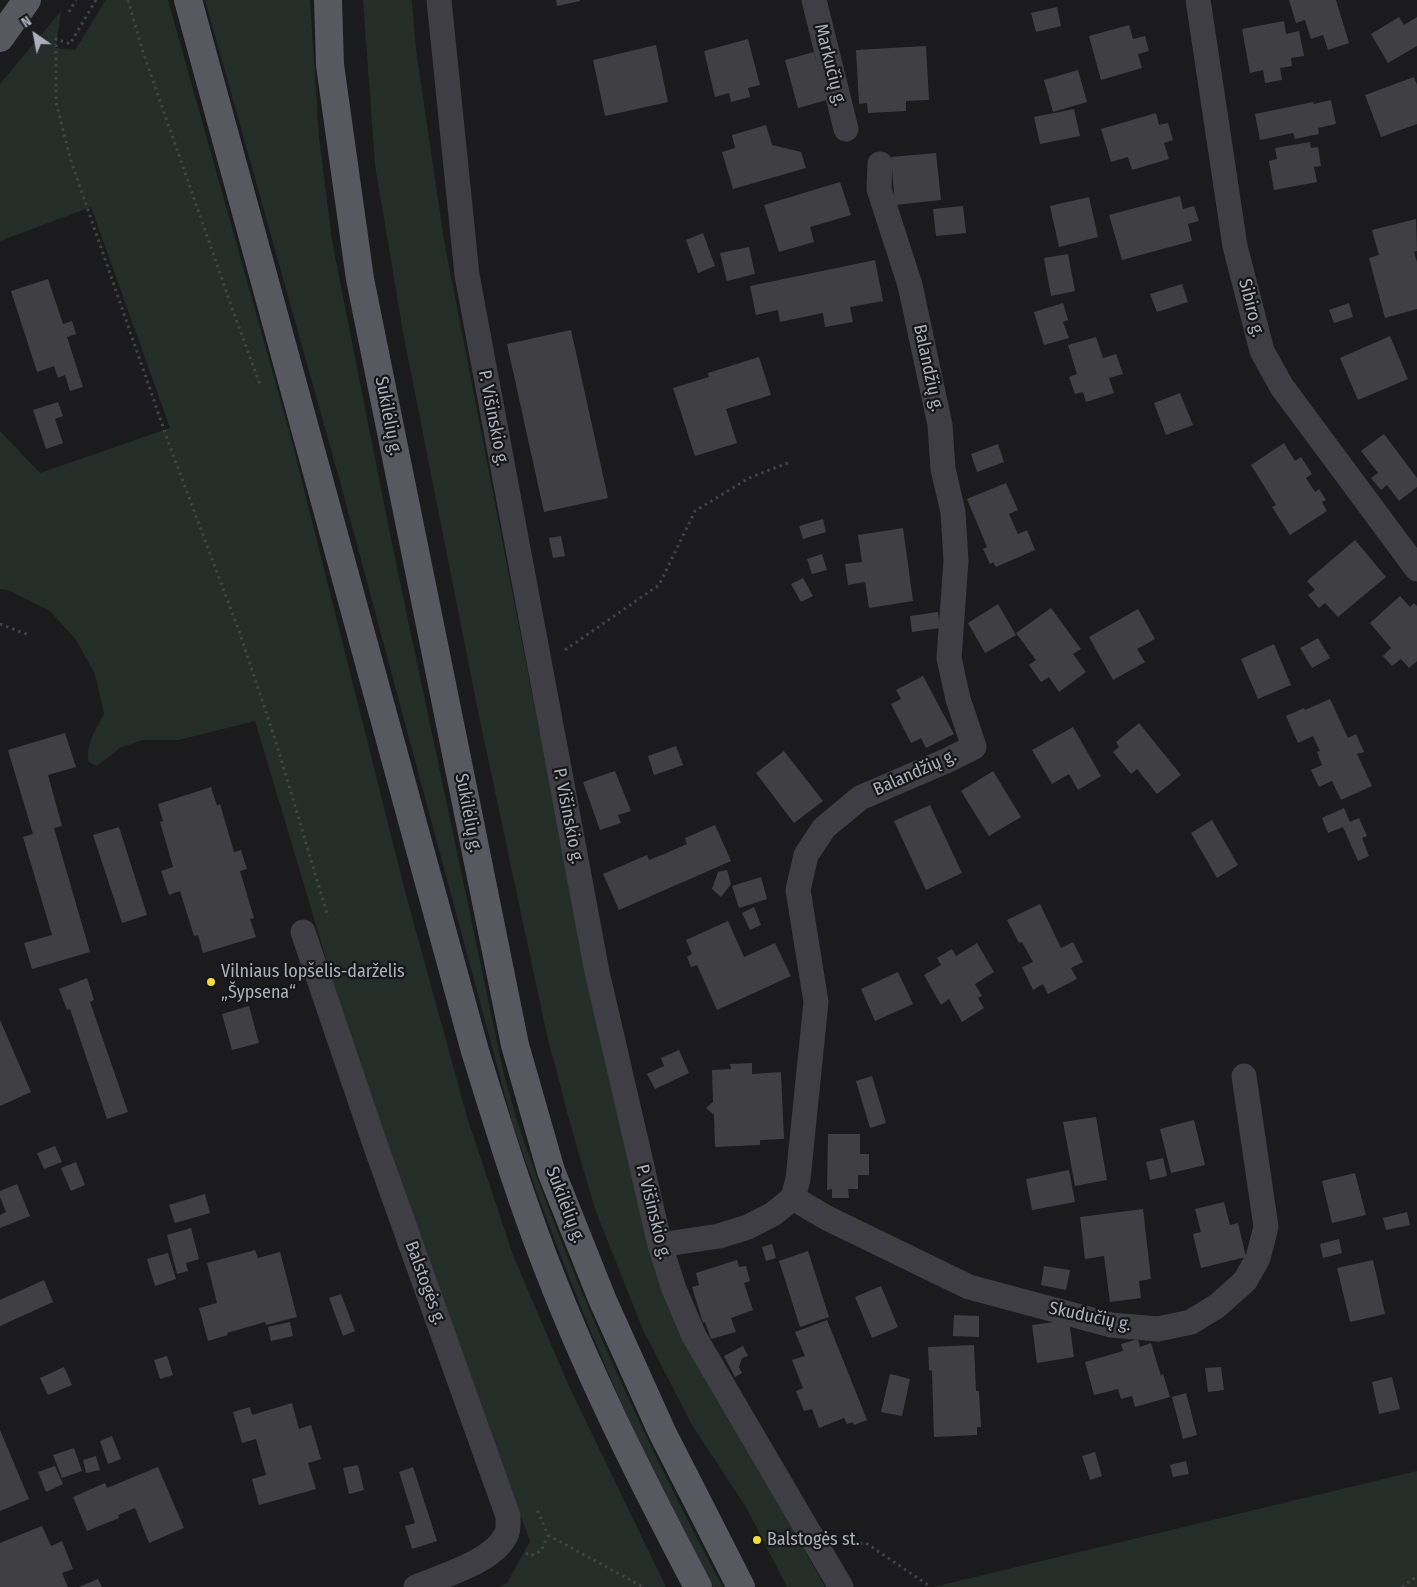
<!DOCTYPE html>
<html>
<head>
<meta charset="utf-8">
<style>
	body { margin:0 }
	#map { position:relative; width:1417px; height:1587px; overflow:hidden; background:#1b1b1d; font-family:"Fira Sans Condensed",sans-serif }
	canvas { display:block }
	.north { position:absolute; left:10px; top:10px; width:50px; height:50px; -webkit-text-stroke:4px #161618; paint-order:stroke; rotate:327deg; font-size:14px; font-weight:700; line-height:20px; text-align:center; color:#adafbc }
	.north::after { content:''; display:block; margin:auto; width:18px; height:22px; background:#adafbc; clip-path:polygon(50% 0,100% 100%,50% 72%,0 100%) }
</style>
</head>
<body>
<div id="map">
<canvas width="1417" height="1587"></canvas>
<div class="north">N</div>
</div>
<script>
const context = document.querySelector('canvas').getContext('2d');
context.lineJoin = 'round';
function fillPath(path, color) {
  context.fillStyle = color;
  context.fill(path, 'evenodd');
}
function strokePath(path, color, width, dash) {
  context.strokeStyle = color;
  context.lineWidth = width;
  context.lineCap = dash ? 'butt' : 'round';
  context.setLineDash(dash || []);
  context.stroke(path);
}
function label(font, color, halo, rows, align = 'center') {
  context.font = font + ' "Fira Sans Condensed",sans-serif';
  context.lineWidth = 4.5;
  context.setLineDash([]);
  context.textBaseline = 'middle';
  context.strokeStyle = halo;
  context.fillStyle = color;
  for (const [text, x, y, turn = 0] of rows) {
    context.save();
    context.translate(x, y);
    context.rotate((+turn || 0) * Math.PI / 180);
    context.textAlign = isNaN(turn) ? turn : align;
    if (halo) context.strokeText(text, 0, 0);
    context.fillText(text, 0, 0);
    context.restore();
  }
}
fillPath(new Path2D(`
	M106,0H168L290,434L405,891L467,1117L513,1255L568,1384L666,1587H499L507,1583L530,1541L373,1116L255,721L179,740H142L120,748L97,766L89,762C85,745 96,729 104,714L95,674L76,640L50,611L8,590L0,589V431L40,473L170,428L91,207L0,241V84L61,11L56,48L75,50Z
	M205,0H310L319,137L332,241L392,544L504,1075C512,1102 519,1129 529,1155C582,1304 648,1448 723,1587H713C631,1440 568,1283 513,1125L342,489Z
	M363,0H412L416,50L444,240L559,833L688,1340L825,1587H787L747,1509L692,1425L643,1330L595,1209L570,1123L546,1031L479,716L404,338L375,165Z
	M1417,1471V1587H933Z`), '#242d27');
fillPath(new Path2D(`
	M556,0H580V1L557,6Z
	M1289,0H1336L1349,43L1328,50L1323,35L1311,39L1305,20L1296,23Z
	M1057,7L1061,26L1036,32L1031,13Z
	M1399,17L1404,25L1417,17V46L1388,63L1371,34Z
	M1284,21L1286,34L1299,31L1304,56L1291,58L1292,66L1280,68L1282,80L1265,83L1263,70L1250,73L1242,29Z
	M1129,25L1133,39L1145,36L1149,51L1138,54L1142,68L1101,80L1089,36Z
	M748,39L760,85L748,88L750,97L731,102L729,93L715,97L704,51Z
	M656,45L668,102L605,116L593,60Z
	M926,46L929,100L906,101V111L868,113L867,103L859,104L856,50Z
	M814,52L827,100L798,108L785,60Z
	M1078,70L1087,102L1053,112L1044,80Z
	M1414,77L1417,85V124L1381,137L1365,95Z
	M1331,100L1336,124L1318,128L1319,134L1295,139L1293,133L1260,140L1255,114L1313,102L1314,104Z
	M1074,109L1080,136L1040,144L1034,117Z
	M1156,113L1159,125L1168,123L1173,140L1164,143L1169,159L1132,170L1128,157L1111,162L1101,129Z
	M766,125L772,145L801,152L806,168L733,189L722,152L735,148L732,135Z
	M1310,142L1311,148L1318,147L1321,166L1314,167L1317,182L1274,190L1269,161L1277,159L1275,148Z
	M936,153L941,200L895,205L891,157Z
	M840,182L851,215L810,227L814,242L779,252L764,205Z
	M1180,196L1183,209L1194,206L1199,221L1188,224L1192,241L1122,260L1109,215Z
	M1089,197L1098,237L1059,247L1050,206Z
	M963,206L966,233L936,236L933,209Z
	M1416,219L1417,251L1414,252L1417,262V309L1385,318L1369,258L1379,255L1372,230Z
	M703,233L715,266L698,273L686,240Z
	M749,247L755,274L727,281L720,253Z
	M1068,254L1075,291L1051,296L1044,258Z
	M875,260L883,301L850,307L853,322L825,327L823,313L780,322L778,310L756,315L750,286Z
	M48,279L63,324L72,321L76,334L67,337L83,387L70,391L65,375L58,378L54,366L37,372L11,291Z
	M1182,284L1188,302L1157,312L1150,294Z
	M1063,303L1068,320L1063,322L1069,338L1044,345L1034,312Z
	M1349,303L1353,317L1334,323L1329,310Z
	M571,330L608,498L544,512L507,344Z
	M1390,336L1408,379L1358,400L1340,358Z
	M1096,337L1103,358L1116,354L1123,374L1109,378L1114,393L1086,402L1083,392L1075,394L1069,377L1077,374L1068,345Z
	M759,357L771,395L726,409L737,443L695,456L673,388L709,377L708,373Z
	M1180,393L1193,425L1166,435L1154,403Z
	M58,402L63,416L55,419L63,443L46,449L33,410Z
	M1384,434L1417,478V487L1399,501L1387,485L1381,490L1371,478L1378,473L1361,451Z
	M1284,443L1295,461L1301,457L1312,474L1306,478L1315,492L1319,489L1326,500L1322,502L1327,511L1290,535L1272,507L1276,505L1251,465Z
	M998,444L1004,462L977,472L971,454Z
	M1006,483L1018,510L1009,514L1018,534L1027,530L1035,550L996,567L993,562L990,564L983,549L987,547L967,499Z
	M823,519L826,532L803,539L799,526Z
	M903,528L913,601L869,608L865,582L848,585L845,564L862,562L858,535Z
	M561,536L565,556L553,558L549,538Z
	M1355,540L1386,577L1338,617L1325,603L1319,608L1308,595L1315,590L1307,581Z
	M822,554L827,570L812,574L807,559Z
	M803,578L813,596L801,602L791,584Z
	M1400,596L1410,607L1414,603L1417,606V661L1409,668L1401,659L1392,666L1383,656L1391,648L1370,623Z
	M998,604L1016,635L985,653L968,623Z
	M1051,608L1081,649L1073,654L1086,672L1059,692L1049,677L1041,682L1029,665L1036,660L1016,633Z
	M1138,609L1155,639L1137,649L1145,662L1113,680L1089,637Z
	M938,612L940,628L912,632L910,616Z
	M1318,638L1330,658L1312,668L1300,648Z
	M1274,644L1291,685L1258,699L1241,659Z
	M923,676L954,734L926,748L921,738L911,743L891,704L901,699L896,690Z
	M1330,699L1348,738L1356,734L1364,752L1357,754L1372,786L1341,800L1332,781L1319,787L1311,770L1322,765L1317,752L1320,751L1313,736L1298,743L1286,716L1304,708L1305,710Z
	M1139,723L1181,775L1157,794L1137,769L1131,774L1113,752L1119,747L1116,742Z
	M1073,727L1101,776L1078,790L1069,774L1052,784L1032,750Z
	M65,733L76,767L48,775L62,826L54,828L90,952L32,969L24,943L52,935L23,837L33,834L8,750Z
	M676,746L683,765L654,775L648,756Z
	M784,751L823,801L794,823L756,773Z
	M615,771L631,811L618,815L621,823L600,830L583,782Z
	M993,771L1021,817L989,836L961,791Z
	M211,787L217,806L220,804L234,852L241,850L247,869L240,871L254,918L250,919L256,937L203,953L198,935L194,936L180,891L169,895L161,871L173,867L160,822L163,821L158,804Z
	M930,805L962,873L926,890L894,821Z
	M1344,808L1350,822L1359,818L1367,836L1362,838L1369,856L1358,861L1343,827L1328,833L1322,818Z
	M1212,820L1238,865L1217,878L1191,833Z
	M715,825L731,861L619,910L603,874L647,855L649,860L664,854L687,844L685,838Z
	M119,827L147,915L122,923L93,835Z
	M727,870L731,884L721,897L712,889L718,872Z
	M761,877L767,899L739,908L732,886Z
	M1040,904L1061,948L1073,942L1083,962L1071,968L1077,979L1048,994L1043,984L1033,990L1022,967L1033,962L1022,942L1019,943L1007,920Z
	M754,907L761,925L750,930L742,913Z
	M728,921L744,957L775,943L791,976L717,1010L697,965L691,967L687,957L692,954L686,940Z
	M977,943L994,972L975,984L982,996L978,998L984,1008L962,1022L949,999L941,1005L924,975L941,965L937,958L952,949L956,956Z
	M898,972L913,1004L875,1021L861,989Z
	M87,978L94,1000L90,1002L128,1112L107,1119L70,1009L67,1010L59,989Z
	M249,1006L259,1043L232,1050L222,1014Z
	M0,1020L31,1092L0,1106Z
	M679,1050L689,1073L655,1089L647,1074L664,1066L661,1058Z
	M752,1063V1074L781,1072L784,1139L760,1140V1145L715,1147L714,1115L706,1108L713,1102L712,1070L731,1069L730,1064Z
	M872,1076L886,1123L870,1128L856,1081Z
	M1096,1117L1107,1180L1075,1186L1063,1122Z
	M1194,1120L1205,1165L1171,1173L1160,1129Z
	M828,1134H860V1154H869V1175H858V1189H848L849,1198H832V1189L827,1190Z
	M55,1146L62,1162L44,1169L37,1153Z
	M1163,1158L1167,1176L1150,1180L1146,1162Z
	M76,1162L85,1185L71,1191L61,1168Z
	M1069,1170L1075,1202L1032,1210L1026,1179Z
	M1355,1173L1366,1215L1332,1223L1322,1181Z
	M17,1184L30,1216L0,1228V1215L6,1212L0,1197V1191Z
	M205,1194L210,1213L175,1223L169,1205Z
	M1224,1202L1230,1225L1238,1223L1246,1257L1201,1268L1193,1234L1201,1232L1195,1209Z
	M1143,1209L1151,1279L1139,1281L1141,1298L1110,1302L1104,1256L1085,1259L1080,1217Z
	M1407,1212L1410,1225L1386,1230L1383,1218Z
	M191,1228L199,1259L186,1263L188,1271L177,1274L167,1235Z
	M1339,1239L1342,1253L1323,1258L1320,1244Z
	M772,1244L776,1258L766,1261L762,1247Z
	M255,1250L258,1258L280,1252L297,1317L266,1325L265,1322L227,1333L228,1335L208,1341L199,1308L217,1303L207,1263Z
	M808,1251L829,1317L800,1327L779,1261Z
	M168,1253L176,1279L155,1286L147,1259Z
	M737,1260L739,1267L746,1266L750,1281L744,1283L753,1310L731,1318L736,1332L711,1339L705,1322L703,1323L692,1287L699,1285L696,1273Z
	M1373,1260L1385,1314L1350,1322L1337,1268Z
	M1044,1266L1070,1270L1066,1290L1041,1285Z
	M44,1280L53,1302L0,1326V1300Z
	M881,1286L898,1327L872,1338L855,1297Z
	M341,1294L355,1331L343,1336L329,1298Z
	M954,1315L979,1316V1337L953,1336Z
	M827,1320L867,1420L854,1425L853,1422L847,1424L844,1418L819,1428L812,1409L804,1411L796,1391L803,1388L792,1360L805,1356L795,1332Z
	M1069,1320L1074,1357L1037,1363L1032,1325Z
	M290,1322L293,1336L271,1341L268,1327Z
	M1138,1339L1140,1347L1151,1343L1161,1376L1163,1374L1170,1397L1135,1407L1132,1396L1121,1399L1118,1389L1094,1395L1085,1362L1123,1351L1121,1344Z
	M974,1345L976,1391H979L981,1427H977V1435L934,1437L932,1371L929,1370L928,1347Z
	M743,1346L748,1356L742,1358L739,1367L742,1373L735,1377L724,1356Z
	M167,1356L173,1375L160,1379L154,1360Z
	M64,1367L72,1385L48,1395L40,1378Z
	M1221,1367L1224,1390L1208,1392L1205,1368Z
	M890,1374L910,1379L902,1416L881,1412Z
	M1392,1377L1400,1409L1379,1414L1372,1382Z
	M1186,1393L1197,1435L1183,1439L1172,1397Z
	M292,1403L299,1429L311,1425L321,1459L308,1463L316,1489L259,1505L252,1479L266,1475L256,1439L242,1443L233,1412L250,1407L252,1415Z
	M0,1430L29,1499L0,1511Z
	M112,1436L121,1459L108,1464L100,1441Z
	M74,1448L82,1471L62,1478L53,1455Z
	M1095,1452L1102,1476L1090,1480L1082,1456Z
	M96,1456L100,1470L86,1473L83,1460Z
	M1186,1461L1189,1474L1173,1477L1170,1465Z
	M358,1465L364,1490L349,1494L343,1468Z
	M55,1466L63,1484L46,1492L38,1472Z
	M158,1467L184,1528L149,1543L135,1508L118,1515L119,1518L87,1531L73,1497L105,1483L107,1488Z
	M413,1467L437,1541L412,1549L405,1526L415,1523L399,1472Z
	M42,1526L51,1546L62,1541L73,1569L62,1573L68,1587H0V1543Z
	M98,1579L102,1587H79Z`), '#404044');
strokePath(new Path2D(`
	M96,0L70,44L56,39V102L71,161L169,444L239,631L275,739L328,917
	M128,0L142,49L237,322L261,387
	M69,12L76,0
	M0,624L29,635
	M565,650L659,585L695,511L749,478L790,462
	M548,1535L643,1587
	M847,1545L866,1543L931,1587
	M526,1553L530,1556L541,1551L548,1535L536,1507
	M1402,1587L1417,1576`), '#424249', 3, [2.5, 4]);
strokePath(new Path2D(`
	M439,0L467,275L597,972L660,1245L674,1289L694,1336L841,1587
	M814,0L846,129
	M1198,0L1235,246L1262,351L1282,387L1417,569
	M303,932L376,1147L508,1516C508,1521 509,1530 506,1535C493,1562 442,1576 416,1587
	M793,1198L827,1218L969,1287L1111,1325L1158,1329L1191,1322L1217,1306L1245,1281L1258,1258L1266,1227L1244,1076
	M660,1245L719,1236L748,1227L773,1214L793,1198L798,1179L816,1002L798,890L806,855L824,828L860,798L948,760L974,747L958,699L949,658L956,561L953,512L943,469L940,425L910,285L879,189L880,164`), '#3e3e44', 25);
strokePath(new Path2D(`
	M188,0L475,1051C499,1129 523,1207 554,1284C595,1388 646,1488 698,1587
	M328,0L330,65L360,279L515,1045L551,1171L603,1301L662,1432L741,1587
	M0,38L27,0`), '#585861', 28);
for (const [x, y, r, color] of [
	[211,982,5,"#f2dd3e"],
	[757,1540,5,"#f2dd3e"]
]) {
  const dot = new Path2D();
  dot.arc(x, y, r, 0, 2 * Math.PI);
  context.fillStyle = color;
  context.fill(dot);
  strokePath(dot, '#161618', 2);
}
label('18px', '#adafbc', '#161618', [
	["Markučių g.",830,65,76],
	["Sibiro g.",1251,308,76],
	["Balandžių g.",928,368,78],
	["Sukilėlių g.",388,416,79],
	["P. Višinskio g.",493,418,79],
	["Balandžių g.",915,773,-24],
	["Sukilėlių g.",468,813,79],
	["P. Višinskio g.",568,816,79],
	["Sukilėlių g.",565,1205,69],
	["P. Višinskio g.",653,1212,76],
	["Balstogės g.",425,1283,70],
	["Skudučių g.",1090,1317,12]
]);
label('18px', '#adafbc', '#161618', [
	["Vilniaus lopšelis-darželis",221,972],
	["„Šypsena“",221,993],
	["Balstogės st.",767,1540]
], 'left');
</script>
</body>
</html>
